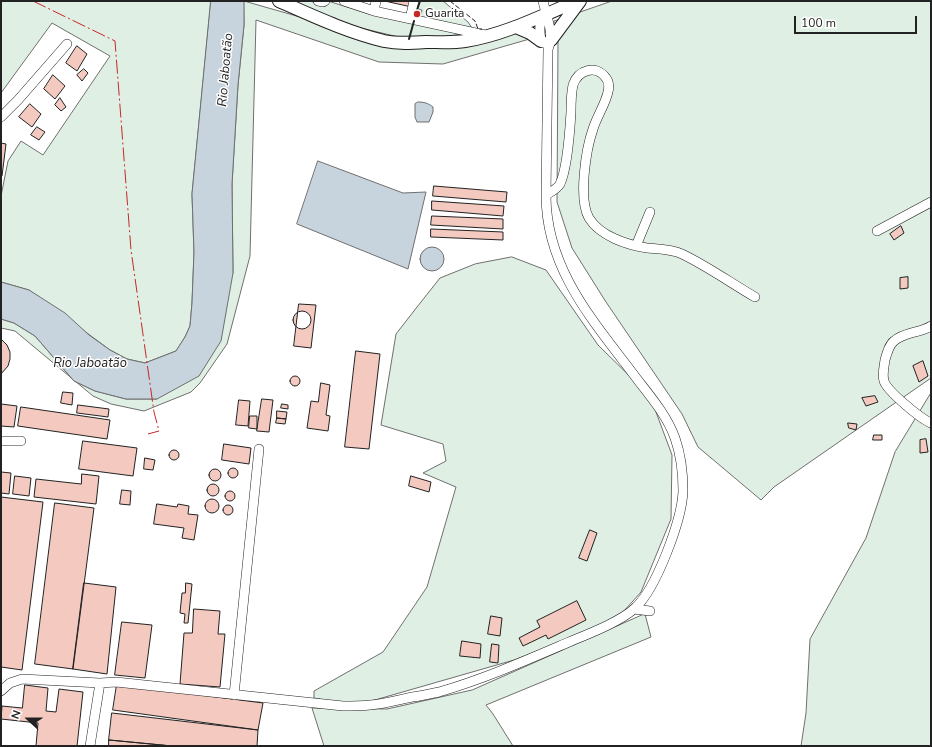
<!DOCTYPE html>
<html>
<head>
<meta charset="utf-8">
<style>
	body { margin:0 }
	#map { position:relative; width:932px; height:747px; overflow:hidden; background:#fff; font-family:"Nunito Sans",sans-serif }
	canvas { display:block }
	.frame { position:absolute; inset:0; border:2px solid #222; pointer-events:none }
	.north { position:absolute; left:8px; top:699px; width:40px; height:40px; -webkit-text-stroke:3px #fff; paint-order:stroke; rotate:291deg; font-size:11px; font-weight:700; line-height:16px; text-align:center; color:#222 }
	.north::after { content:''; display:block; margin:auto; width:14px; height:18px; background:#222; clip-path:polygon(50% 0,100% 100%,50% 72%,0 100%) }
	.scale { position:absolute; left:794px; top:16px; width:123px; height:18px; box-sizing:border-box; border:2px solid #222; border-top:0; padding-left:5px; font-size:12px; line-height:14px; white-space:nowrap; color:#222; -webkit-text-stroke:3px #fff; paint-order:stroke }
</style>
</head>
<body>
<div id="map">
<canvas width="932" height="747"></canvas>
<div class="frame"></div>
<div class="north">N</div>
<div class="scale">100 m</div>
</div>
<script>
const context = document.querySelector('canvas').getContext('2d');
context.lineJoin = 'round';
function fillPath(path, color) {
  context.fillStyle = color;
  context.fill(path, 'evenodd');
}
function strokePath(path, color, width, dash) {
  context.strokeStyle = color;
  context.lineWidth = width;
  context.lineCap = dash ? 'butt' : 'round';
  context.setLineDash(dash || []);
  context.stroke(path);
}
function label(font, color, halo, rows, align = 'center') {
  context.font = font + ' "Nunito Sans",sans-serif';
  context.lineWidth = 3;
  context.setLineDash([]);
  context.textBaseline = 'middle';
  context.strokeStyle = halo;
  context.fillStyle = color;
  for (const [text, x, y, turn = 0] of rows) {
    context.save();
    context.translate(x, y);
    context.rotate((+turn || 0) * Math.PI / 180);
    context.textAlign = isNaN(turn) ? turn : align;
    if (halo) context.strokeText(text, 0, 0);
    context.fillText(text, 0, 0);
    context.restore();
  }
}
const green = new Path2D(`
	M1,1H211L192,194L194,252L192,303L190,326L185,337L176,351L145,363L127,359L110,350L29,290L1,282V196L8,161L21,141L43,155L110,56L52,23L1,93Z
	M244,1L384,41L450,42L546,14L554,23V21L612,1H931V378L774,487L761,500L698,447L682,414L606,302L572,248L557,202L558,42L555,27L533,38L443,64L379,62L256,20L250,256L227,344L200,383L191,392L144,411L111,404L93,396L15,331L1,328V319L14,323L35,336L74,381L95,391L126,399H157L233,273L232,184L238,85L244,25Z
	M287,1H310L326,6L328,1L369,14L468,33L444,37L403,38L352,26Z
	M417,1H443L468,22L472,28L420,18L422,10L415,8Z
	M512,257L546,270L598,345L650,396L672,455L671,519L641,592L615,621L514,660L354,706L314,698V691L383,652L427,587L456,487L423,473L446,461L443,444L381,425L396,334L417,307L440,278L475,264Z
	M931,393V746H801L806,713L810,639L866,538L895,452Z
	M645,614L651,637L486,705L493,714L513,746H324L312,708L387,709L472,690Z`);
fillPath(green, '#e0efe3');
strokePath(green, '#6f6f6f', 1);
const water = new Path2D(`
	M211,1H244V25L238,85L232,184L233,273L221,341L199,376L157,399H126L95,391L74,381L35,336L14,323L1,319V282L29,290L65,313L89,335L110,350L127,359L145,363L176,351L185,337L190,326L192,303L194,252L192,194Z
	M418,102C424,102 428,103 433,107V112L429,122H417L415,117V104Z
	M318,161L403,193L426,192L408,269L297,224Z
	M420 259a12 12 0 1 1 24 0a12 12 0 1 1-24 0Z`);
fillPath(water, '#c7d3dd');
strokePath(water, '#6f6f6f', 1);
const building = new Path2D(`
	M385,1H410L409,6Z
	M77,46L87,54L77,71L66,63Z
	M84,69L88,73L82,81L77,75Z
	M53,75L65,86L55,99L44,89Z
	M60,98L66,107L61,111L55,105Z
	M30,104L41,114L32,127L19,117Z
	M37,127L45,132L39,140L31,135Z
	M1,143L6,144L2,176H1Z
	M434,186L507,192L506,202L433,196Z
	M432,201L504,206L503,216L432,210Z
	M432,216L503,219V229L431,225Z
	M901,226L904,233L894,240L890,234Z
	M431,229L503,232V240L431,237Z
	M908,277V288L900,289V278Z
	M299,304L316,305L311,348L294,346Z
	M293 320a9 9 0 1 1 18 0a9 9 0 1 1-18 0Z
	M1,339L7,345L10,352V359L8,366L1,374Z
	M356,351L380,354L369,449L345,447Z
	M923,361L928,376L919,382L913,366Z
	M290 381a5 5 0 1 1 10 0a5 5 0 1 1-10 0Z
	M321,383L330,385L326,415L330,416L328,431L307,428L311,401L318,402Z
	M63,392L73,393L72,405L61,403Z
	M875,396L878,402L866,406L862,398Z
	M262,399L273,400L269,432L257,431Z
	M239,400L250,401L248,426L236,425Z
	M1,404L17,406L14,427L1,426Z
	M282,404L288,405V409L281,408Z
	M78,405L109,409L108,417L77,413Z
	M21,407L110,420L107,439L18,426Z
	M277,411L287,412L286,419L277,418Z
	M250,416H257V429L249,428Z
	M277,418L286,419L285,424L276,423Z
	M848,423L857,424L856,430L849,428Z
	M874,435H882V440H873Z
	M926,439L928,452L920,453V440Z
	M83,441L137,448L133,476L79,469Z
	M224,444L251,448L249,464L222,460Z
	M169 455a5 5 0 1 1 10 0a5 5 0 1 1-10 0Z
	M145,458L155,460L153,470L144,469Z
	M228 473a5 5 0 1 1 10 0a5 5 0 1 1-10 0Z
	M209 475a6 6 0 1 1 12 0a6 6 0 1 1-12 0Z
	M1,472L11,473L9,494L1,493Z
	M82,474L99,476L96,504L34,497L36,479L81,484Z
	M15,476L31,478L29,496L13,494Z
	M411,476L431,482L429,492L409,486Z
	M207 490a6 6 0 1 1 12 0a6 6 0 1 1-12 0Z
	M122,490L131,491L130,505L120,504Z
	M225 496a5 5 0 1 1 10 0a5 5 0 1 1-10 0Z
	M1,497L43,502L22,670L1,667Z
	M205 506a7 7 0 1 1 14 0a7 7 0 1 1-14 0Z
	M55,503L94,508L73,669L35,664Z
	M157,504L177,507L178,504L189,506L188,514L198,515L194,540L182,538L184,528L154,524Z
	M223 510a5 5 0 1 1 10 0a5 5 0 1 1-10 0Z
	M590,530L597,533L587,561L579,558Z
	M84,583L116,587L107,674L73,669Z
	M186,583L192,584L188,623H184L185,614L180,613L182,593H185Z
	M577,601L586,620L548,639L546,635L523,646L519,638L540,627L537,621Z
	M194,609L220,611L218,634H225L220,687L180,684L184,633H192Z
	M491,616L502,618L500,636L488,634Z
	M122,622L152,625L145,678L115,675Z
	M462,641L481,644L480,658L460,656Z
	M492,644L499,645L498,663L490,662Z
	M117,684L263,703L258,730L113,710Z
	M25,685L48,688L46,711L56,712L59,689L83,692L77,746H36L38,723L1,719L2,706L22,708Z
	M112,713L258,730L257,746H172L109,740Z
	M109,740L172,746H109Z`);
fillPath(building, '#f3c9c0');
strokePath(building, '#222', 1);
const minor = new Path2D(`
	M318,1L323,2L325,1
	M344,1L374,11L485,35
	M374,11L376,1
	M541,16C540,24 538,36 543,43
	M410,19L414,1
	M1,117L18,100L67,44
	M546,195C551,192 557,189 560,184C567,169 570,129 571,112C571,103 571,94 573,85C578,70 596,64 606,78C609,82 609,88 608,92C605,105 597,116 593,129C586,149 578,199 589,218C600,236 627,245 647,248C658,249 672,249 682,254C707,266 731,283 755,297
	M877,231L931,202
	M636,246L650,212
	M931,326C920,333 904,332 894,341C889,345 887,353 885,360C884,367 882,374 884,381C887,391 921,419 931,423
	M1,441H21
	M634,609L650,611
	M1,691L10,683L22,679L100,683L116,682L343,706C352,706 361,706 370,705C384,704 398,700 412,697C421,696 430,694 439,692C484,679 527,660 569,642C588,634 620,622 635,608C656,589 682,520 683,491C683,473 681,455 675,438C667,416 651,397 637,379C595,323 546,270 546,195L548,49C555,34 546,16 543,1
	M234,695L259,449
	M90,746L100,683`);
const major = new Path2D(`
	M279,1C313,16 347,32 384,41C398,44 412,43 426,42C439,42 453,43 465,41C504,35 541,16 577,1
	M516,27L530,33L541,41
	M551,40L580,1`);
strokePath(minor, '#222', 10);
strokePath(major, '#222', 14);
strokePath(minor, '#fff', 9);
strokePath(major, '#fff', 12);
strokePath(new Path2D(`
	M450,1L475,21L478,29H482`), '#222', 1, [5, 2]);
strokePath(new Path2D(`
	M417,10L420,1
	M409,39L414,21`), '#222', 2);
strokePath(new Path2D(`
	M33,1L115,41L131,250L154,412L159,431L148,434`), '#c62828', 1, [14, 3, 2, 3]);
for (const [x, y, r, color] of [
	[417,14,4,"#c62828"]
]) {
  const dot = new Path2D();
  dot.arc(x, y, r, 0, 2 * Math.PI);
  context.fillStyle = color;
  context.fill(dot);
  strokePath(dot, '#fff', 1.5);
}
label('12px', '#222', '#fff', [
	["Guarita",425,14]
], 'left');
label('italic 13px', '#222', '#fff', [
	["Rio Jaboatão",226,70,-85],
	["Rio Jaboatão",90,364]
]);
</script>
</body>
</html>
